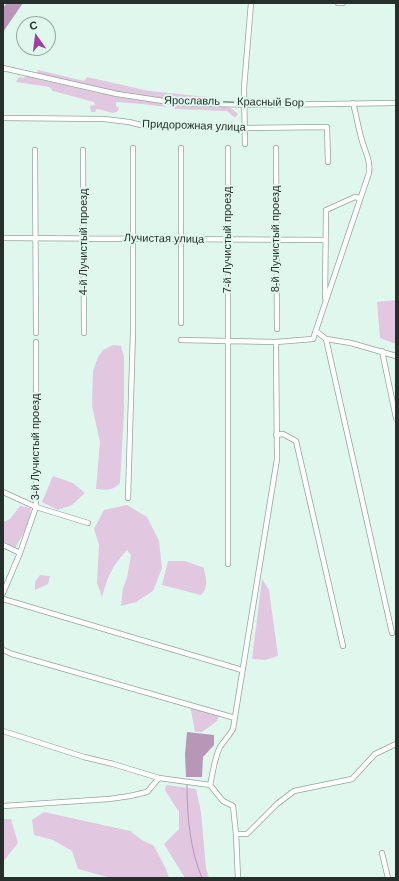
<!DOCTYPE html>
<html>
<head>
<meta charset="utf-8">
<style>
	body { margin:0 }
	#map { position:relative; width:399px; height:881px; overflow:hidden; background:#e0f7ee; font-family:Arial,sans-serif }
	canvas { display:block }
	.frame { position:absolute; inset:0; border:4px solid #262f2c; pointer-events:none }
	.north { position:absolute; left:16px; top:16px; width:40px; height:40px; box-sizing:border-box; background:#e0f7ee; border:1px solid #96a7a0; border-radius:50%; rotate:346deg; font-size:11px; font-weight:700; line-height:16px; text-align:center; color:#262f2c }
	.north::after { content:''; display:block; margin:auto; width:14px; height:18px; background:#a13da3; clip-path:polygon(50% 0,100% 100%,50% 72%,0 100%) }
</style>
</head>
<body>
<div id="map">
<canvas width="399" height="881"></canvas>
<div class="frame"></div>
<div class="north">С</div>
</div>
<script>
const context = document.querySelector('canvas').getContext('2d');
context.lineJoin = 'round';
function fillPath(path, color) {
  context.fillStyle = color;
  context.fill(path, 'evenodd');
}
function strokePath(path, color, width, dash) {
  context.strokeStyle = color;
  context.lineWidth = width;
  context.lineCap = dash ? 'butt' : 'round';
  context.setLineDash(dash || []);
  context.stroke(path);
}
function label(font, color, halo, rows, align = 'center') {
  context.font = font + ' Arial,sans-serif';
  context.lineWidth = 4;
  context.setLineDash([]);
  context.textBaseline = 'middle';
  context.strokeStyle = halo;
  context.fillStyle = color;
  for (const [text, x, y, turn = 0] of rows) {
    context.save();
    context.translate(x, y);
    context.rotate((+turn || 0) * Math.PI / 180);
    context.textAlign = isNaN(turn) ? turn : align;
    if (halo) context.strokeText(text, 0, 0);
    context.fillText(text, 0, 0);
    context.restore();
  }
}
fillPath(new Path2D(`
	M38,70L84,81L87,77L149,91L218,98L219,101L157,98L116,92L37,73Z
	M26,76L94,92L166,104V107L142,104L116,102V106L119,108L118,111L113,113L97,109L95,112H91L90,106L95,105L94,102L53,91L49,87L16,82L19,77L23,78Z
	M170,105L226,107L231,108L238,114L235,118L227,111L175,109L173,107H170Z
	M396,300V344L380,338L377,302Z
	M113,345L121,346L124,357V411L120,483C112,491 107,490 96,489L100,442L92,406L93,371L98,357L103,350Z
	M53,476L73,483L85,493L72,505L58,510L42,502Z
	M127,505L147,517L159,541L162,568L153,591L136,602L121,606L123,588L127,578L131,555L127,550C112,566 108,576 102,597L97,583L99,545L94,529L104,510Z
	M20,506L31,508L29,524L15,548L3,541V522L10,519Z
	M168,561H185L204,568C206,579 209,587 201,595L162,585Z
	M40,575L50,576L48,584L35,590V582Z
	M262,579L269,590L278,656L265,660L252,659Z
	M190,705L219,715L217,721L202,732H195Z
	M166,785L196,789L201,812L206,868L209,878H185L164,844L179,829V812L165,790Z
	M44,812L130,831L142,840L154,846L166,869L169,878H136L132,877H107L78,869L72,851L53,840L34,835L32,820Z
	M3,819H11L18,843L3,862Z`), '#e2c7e1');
fillPath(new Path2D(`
	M7,3H23L3,32V8Z
	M187,732L214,735V745L203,757L202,777H186L185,754Z`), '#b896b7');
strokePath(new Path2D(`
	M187,785C187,816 190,850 202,878`), '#b896b7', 1);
const minor = new Path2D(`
	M338,3H343
	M3,68L117,94L177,103L259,105L396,103
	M3,118L104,119L129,122L145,126L244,128L327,127L328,162
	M245,144L244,88L251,3
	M228,148V564
	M276,148L277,329
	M35,150L36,333
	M83,150L84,333
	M3,238L325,240
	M325,298L326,210L355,197L360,198
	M181,323V148
	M316,331L326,339L351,343L396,356
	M326,339L392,633
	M181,340L276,342L313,339L369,173C371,160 364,150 361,137C358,126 356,114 353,103
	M382,351L396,418
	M276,435L283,434L296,441L343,646
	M3,492L36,507L88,523
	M128,498L133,331V148
	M3,545L20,553
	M3,593L20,553L36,507V342
	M3,599L242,670
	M3,650L12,654L235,718
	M3,731L84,757L113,764L159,778
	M210,785C213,773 214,759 220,747C224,741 229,736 233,729L277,459L276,342
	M3,806L109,799L130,796L147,792L159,778L210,785L223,801L233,806L236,834H247L277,804L294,791L352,779L375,754L396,744
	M236,834L238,878
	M382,853L388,878`);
strokePath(minor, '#91a69e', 6);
strokePath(minor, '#fff', 4.5);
label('11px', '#262f2c', '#e0f7ee', [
	["Ярославль — Красный Бор",234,102,1],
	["Придорожная улица",194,126,2],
	["Лучистая улица",164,239,1],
	["8-й Лучистый проезд",276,239,-90],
	["7-й Лучистый проезд",228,240,-90],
	["4-й Лучистый проезд",84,242,-90],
	["3-й Лучистый проезд",36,447,-90]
]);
</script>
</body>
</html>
